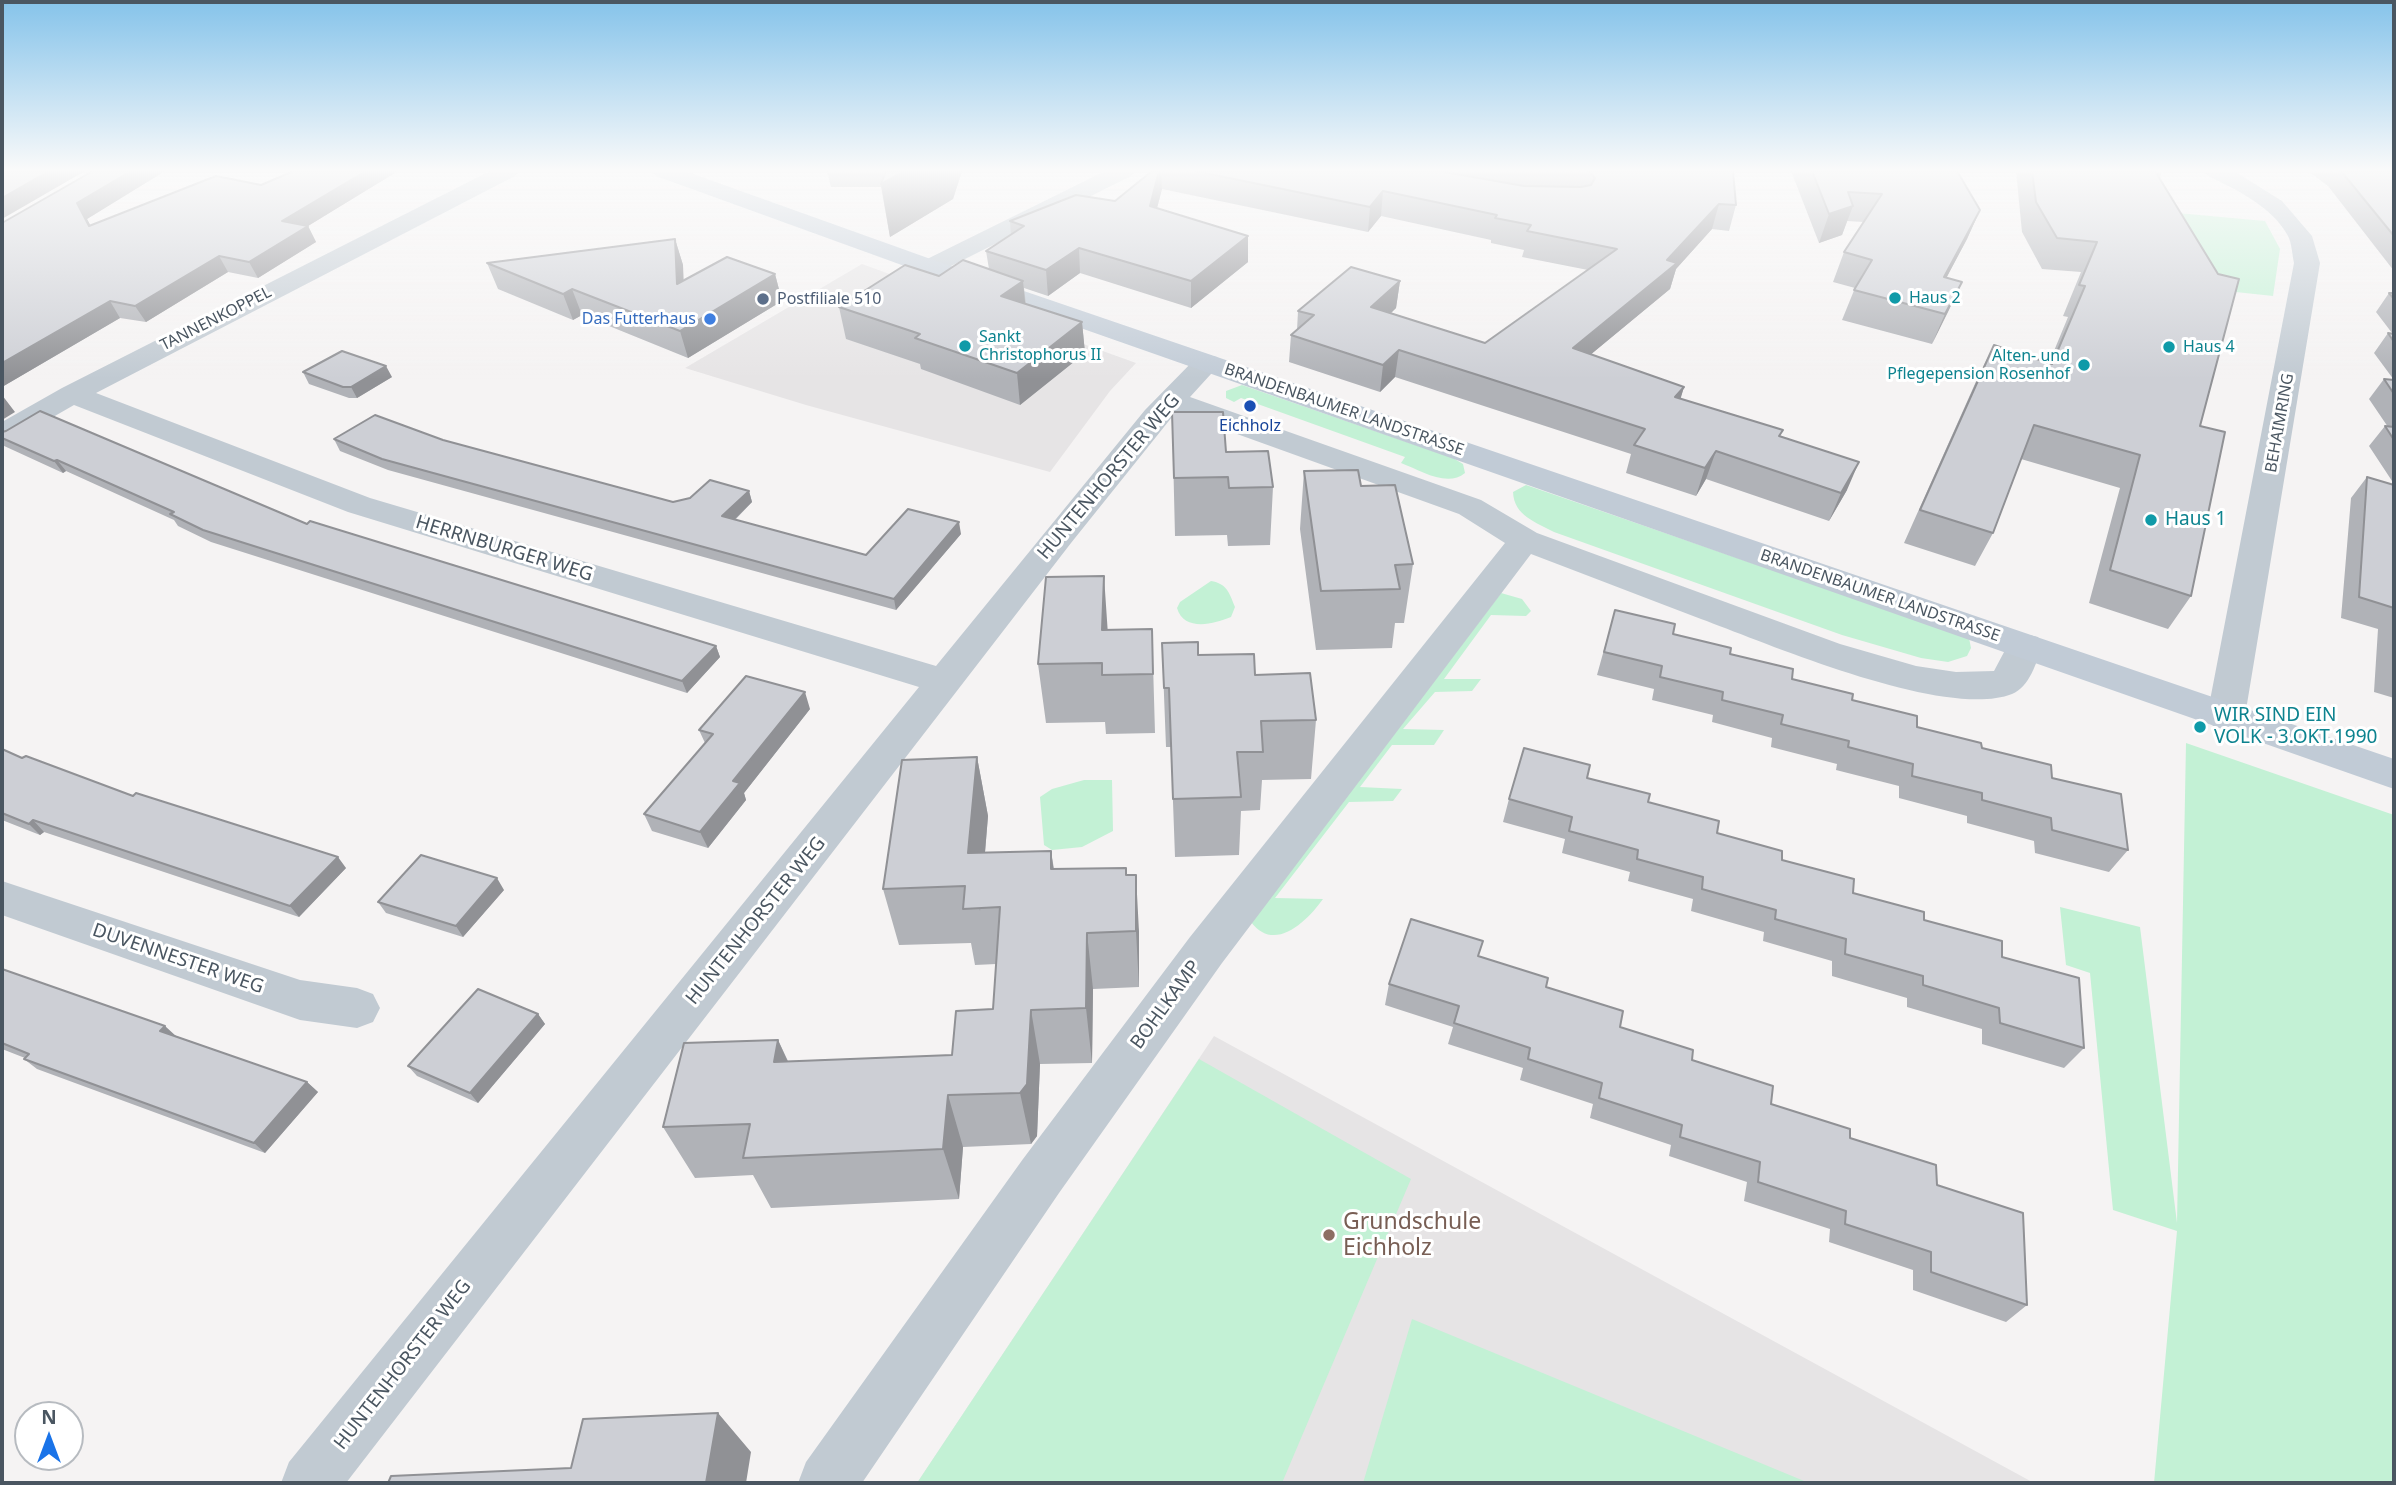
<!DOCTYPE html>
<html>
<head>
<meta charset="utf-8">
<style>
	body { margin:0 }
	#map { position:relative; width:2396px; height:1485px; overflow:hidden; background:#f5f3f3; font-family:"Noto Sans",sans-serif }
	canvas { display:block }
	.frame { position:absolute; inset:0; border:4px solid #4a5661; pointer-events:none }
	.north { position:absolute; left:14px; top:1401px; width:70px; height:70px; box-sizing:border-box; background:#fff; border:2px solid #b7bbc0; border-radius:50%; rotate:0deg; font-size:19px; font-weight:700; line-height:28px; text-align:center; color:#4a5661 }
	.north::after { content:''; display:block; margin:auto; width:24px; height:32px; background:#1a73e8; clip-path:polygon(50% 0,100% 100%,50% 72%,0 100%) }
</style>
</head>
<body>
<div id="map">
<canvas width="2396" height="1485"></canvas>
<div class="frame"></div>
<div class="north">N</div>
</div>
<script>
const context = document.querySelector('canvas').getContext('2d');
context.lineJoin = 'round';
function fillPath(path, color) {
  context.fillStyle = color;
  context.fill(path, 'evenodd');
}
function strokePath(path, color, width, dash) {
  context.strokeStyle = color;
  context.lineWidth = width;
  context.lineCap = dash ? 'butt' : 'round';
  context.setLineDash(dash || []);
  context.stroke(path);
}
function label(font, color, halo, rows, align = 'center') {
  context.font = font + ' "Noto Sans",sans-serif';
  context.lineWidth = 6;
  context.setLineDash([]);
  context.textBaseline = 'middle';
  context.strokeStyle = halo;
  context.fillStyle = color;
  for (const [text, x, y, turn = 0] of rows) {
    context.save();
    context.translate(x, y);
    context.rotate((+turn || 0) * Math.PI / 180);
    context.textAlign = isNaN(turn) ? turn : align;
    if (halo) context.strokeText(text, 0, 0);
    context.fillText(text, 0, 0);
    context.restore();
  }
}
fillPath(new Path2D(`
	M862,264L1136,363L1110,391L1050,472L806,405L685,368Z
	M1214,1036L2034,1483H917Z`), '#e6e4e5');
fillPath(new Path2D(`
	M2145,210L2265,221L2280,249L2273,296L2189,287Z
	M1242,385L1453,458L1463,464L1465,473C1447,488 1420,470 1401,463L1405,457L1241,398L1234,402L1226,398V391Z
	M1526,485L1969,638L1971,648L1967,656L1948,662L1921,658L1842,635L1554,532C1536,522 1514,516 1513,492Z
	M1211,581C1227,584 1229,592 1235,607L1231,617C1214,624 1184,632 1177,608L1180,602Z
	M1501,593L1522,599L1531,611L1526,616L1491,615L1444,679H1481L1472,691L1435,692L1403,729L1444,730L1434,745H1392L1360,787L1402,789L1393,801L1349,802L1275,898L1323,899C1308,920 1275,954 1251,922Z
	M2186,743L2394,815V1483H2154L2177,1231L2113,1210L2090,973L2066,965L2060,907L2140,927L2177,1223Z
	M1084,780H1112L1113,831L1082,847L1052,850L1044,845L1040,797L1052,789Z
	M1199,1059L1411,1179L1282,1483H917Z
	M1412,1319L1809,1483H1363Z`), '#c3f1d5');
fillPath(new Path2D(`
	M490,171H519L515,176L96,393L370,498L936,666L1145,410L1197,357L1207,355L1217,357L1221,363L1190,397L1481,500L1537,533L1840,644L1916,666L1956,672L1994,671L2012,637L2025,634L2038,637L2043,646C2036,662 2030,687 2012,694C1945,720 1769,644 1701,619C1644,597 1588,576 1531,554L1222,963L1059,1193L862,1483H798L806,1462L1023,1159L1190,937L1505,543L1459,514L1176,412L1071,543L346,1483H281L289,1462L919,687L348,512L74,405L13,440L2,443V422L62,388Z
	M1105,171H1135L1131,176L939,272L930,275L921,272L917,267L921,262Z
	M2204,171H2234L2282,201L2312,236L2320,263L2245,716L2239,726L2226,730L2213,726L2207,716L2294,263C2292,254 2292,244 2288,236C2273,207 2235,189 2208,176Z
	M2,881L300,980L357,988L373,994L380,1008L373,1022L357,1028L300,1020L2,915Z`), '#c1cad2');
fillPath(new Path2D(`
	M652,171H685L939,262L2394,759V789L921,272L656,176Z`), '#c1cbd6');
fillPath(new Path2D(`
	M93,171H165L87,219L90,225L261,185L294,171H398L308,226L316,242L258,278L228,272L146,322L120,318L2,387Z
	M827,171H962L953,199L890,237L881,187H831Z
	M1152,171H1733L1736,205L1729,231L1712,229L1676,269L1670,289L1591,354L1684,387L1680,399L1780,436L1847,490L1829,521L1706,479L1696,496L1626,473L1631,454L1395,377L1380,392L1289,362L1291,335L1297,330L1298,311L1400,281L1396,308L1391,313L1485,343L1588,270L1522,257L1524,250L1491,243V240L1381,216L1368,232L1162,189L1157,208L1248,262L1191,308L1080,273L1048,296L1024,288L1026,304L1082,322L1085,353L1020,405L921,369L920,364L846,339L839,307L939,276L989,269L986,251L1011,235L1010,221L1115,201Z
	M1791,171H1957L1980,210L1967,239L1946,278L1962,282L1932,344L1842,320L1855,288L1833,282L1844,252L1863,222L1847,221L1842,235L1819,243Z
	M2016,171H2163L2159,178L2200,426L2191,596L2168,629L2089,603L2120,488L2021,459L1993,533L1975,566L1904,543L1978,377L1994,345L2049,363L2068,317L2063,316L2081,272L2042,269L2022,232Z
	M2308,171H2394V271L2328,186Z
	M675,239L683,265V280L775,274L782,301L688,358L582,315L573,320L498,289L487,263Z
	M2389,293H2394V484L2369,446L2385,426L2388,427L2369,399L2384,379L2394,380L2374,353L2388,333H2392L2376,312Z
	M303,372L392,377L357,398H349L309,384Z
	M1172,412L1273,487L1270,545L1228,546L1227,535L1175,536Z
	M2,432L716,646L720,657L687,693L211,542L178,526L174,520L66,471L63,473L2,445Z
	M334,439L443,440L673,502L749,491L752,502L735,520L866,555L961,534L896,610L388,470L340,451Z
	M1304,471L1361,486L1413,564L1404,623H1395L1392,648L1316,650L1300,529Z
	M2367,477L2394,485V698L2374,692L2378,629L2341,618L2351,498Z
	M1615,610L1673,634L1730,654L1792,679L1852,700L1917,727L1982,748L2052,778L2128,850L2109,872L2035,853L2034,841L1967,823V816L1899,798V786L1836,770L1837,764L1771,747L1772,738L1712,722L1713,715L1652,700L1654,689L1597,675Z
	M1152,629L1155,733L1106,734L1105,722L1046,723L1038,664Z
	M1162,643L1255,675L1316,720L1311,779L1262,780L1260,810L1241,811L1239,855L1175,857L1171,747H1166Z
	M810,709L744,793L746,800L708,848L652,831L644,814L705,743L699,730Z
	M2,749L22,758L346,868L299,917L44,832L40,835L2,820Z
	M977,757L988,816L985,853L1051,851L1054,869L1126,875L1139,932V987L1093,989L1092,1063L1040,1064L1037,1136L1031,1144L963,1147L959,1199L771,1208L753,1175L695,1178L663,1127L778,1040L788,1061L952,1055L993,1009L996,964L975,965L971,943L899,945L883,889Z
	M1587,778L1648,802L1717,833L1782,860L1853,893L1924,920L2002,957L2084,1048L2064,1068L1982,1044V1029L1907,1007V998L1832,976V961L1763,941L1764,932L1691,911L1693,899L1628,881L1630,872L1562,853L1565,839L1503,822L1509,799Z
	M504,890L463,937L386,913L378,902Z
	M1479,956L1546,987L1620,1027L1692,1060L1771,1104L1850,1138L1937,1185L2027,1305L2006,1322L1913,1290V1270L1829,1242L1830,1229L1744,1201L1747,1182L1669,1156L1671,1145L1590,1118L1593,1104L1520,1080L1523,1068L1448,1044L1453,1027L1385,1005L1389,984Z
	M2,969L176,1036L307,1082L318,1092L265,1153L37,1069L24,1059L25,1058L2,1049Z
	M538,1014L545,1024L478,1103L417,1076L408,1066Z`), '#b0b2b7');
fillPath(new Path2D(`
	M49,171H85L2,219V198Z
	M131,171H165L87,219L99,241L89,226L77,203Z
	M366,171H398L290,237L282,221Z
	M905,171H962L953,199L890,237L881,184Z
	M1159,171H1161L1162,189L1151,231L1150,206Z
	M1383,191L1381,216L1368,232L1370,207Z
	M1719,204L1712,229L1676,269L1670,289L1566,375L1573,348L1667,260Z
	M1853,206L1842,235L1819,243L1829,214Z
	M1980,210L1967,239L1931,307L1944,277Z
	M308,226L316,242L258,278L249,262Z
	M1248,236V262L1191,308V281Z
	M675,239L683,265L685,310L677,284Z
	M1079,248L1080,273L1048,296L1046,270Z
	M219,256L228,272L146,322L135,306Z
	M775,274L782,301L688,358L680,331Z
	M1023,281L1026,312L1001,296Z
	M1400,281L1396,308L1369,334L1371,307Z
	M1962,282L1948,312L1932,344L1945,314Z
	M572,289L582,315L573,320L563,294Z
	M110,301L120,318L2,387V363Z
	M1082,322L1085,353L1020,405L1017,373Z
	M1399,350L1395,377L1380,392L1383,365Z
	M386,366L392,377L357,398L351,387Z
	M1684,387L1676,414L1675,397Z
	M2,395L15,412L2,420Z
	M1716,451L1706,479L1696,496L1705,468Z
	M57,460L66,471L63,473L54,461Z
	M1859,462L1847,490L1829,521L1841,493Z
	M749,491L752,502L726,528L722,516Z
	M959,522L961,534L896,610L894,599Z
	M1104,576L1108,635L1102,630Z
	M716,646L720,657L687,693L682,681Z
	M805,692L810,709L744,793L746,800L708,848L700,832L733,781Z
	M977,757L988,816L980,911L968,853Z
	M33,820L44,832L40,835L29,824Z
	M1051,851L1059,908L1051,869Z
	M338,857L346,868L299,917L290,906Z
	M1136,875L1139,932V987L1136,931Z
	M497,878L504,890L463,937L456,926Z
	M1087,933L1093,989L1092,1063L1086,1008Z
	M1031,1010L1040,1064L1037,1136L1031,1144L1020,1093Z
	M538,1014L545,1024L478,1103L470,1093Z
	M165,1026L177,1037L160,1031Z
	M778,1040L802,1093L774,1062Z
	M307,1082L318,1092L265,1153L254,1143Z
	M948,1095L963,1147L959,1199L943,1149Z
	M718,1413L751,1452L746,1483H706Z`), '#909195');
const building = new Path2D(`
	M2,171H49L2,198Z
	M93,171H131L77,203L89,226L216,176L261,185L294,171H366L282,221L308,226L249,262L219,256L135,306L110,301L2,363V223Z
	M886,171H905L881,184Z
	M1152,171H1159L1150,206L1248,236L1191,281L1079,248L1046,270L986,251L1024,226L1010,221L1076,195L1115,201Z
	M1195,171H1439L1524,186L1581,187L1591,185L1595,178L1590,172L1588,171H1733L1736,205L1719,204L1667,260L1677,263L1573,348L1684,387L1675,397L1783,430L1779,436L1859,462L1841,493L1716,451L1705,468L1634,445L1645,429L1481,376L1399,350L1383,365L1291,335L1314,315L1298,311L1351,267L1400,281L1371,307L1485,343L1617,249L1527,231L1531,225L1495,218L1497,215L1383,191L1370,207Z
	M1812,171H1957L1980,210L1944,277L1962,282L1945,314L1854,290L1872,260L1844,252L1882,194L1848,192L1853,206L1829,214Z
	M2032,171H2155L2218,274L2239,279L2200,426L2225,432L2191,596L2110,570L2140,455L2034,425L1993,533L1920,510L1994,345L2052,364L2085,286L2079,285L2097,242L2057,238L2036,202Z
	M2341,171H2394V236Z
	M675,239L677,284L727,257L775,274L680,331L572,289L563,294L487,263Z
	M963,260L1023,281L1001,296L1082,322L1017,373L915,338L920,334L839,307L905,265L939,276Z
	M2389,293H2394V299Z
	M2388,333L2394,334V342Z
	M342,351L386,366L351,387H343L303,372Z
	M2384,379L2394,380V394Z
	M40,411L307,524L310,521L716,646L682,681L203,530L170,514L174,512L57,460L54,461L2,438V432L6,431Z
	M1172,412H1223L1226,452L1268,451L1273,487L1229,488L1228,477L1174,478Z
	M375,415L443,440L673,502L690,498L710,480L749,491L722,516L866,555L908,509L959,522L894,599L382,459L334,439Z
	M2385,426L2394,427V440Z
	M1358,470L1361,486L1395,485L1413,564L1395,565L1400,589L1321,591L1304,471Z
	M2367,477L2394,485V608L2359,597Z
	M1104,576L1102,630L1152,629L1153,674L1102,675V663L1038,664L1046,577Z
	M1615,610L1675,624L1673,634L1731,648L1730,654L1793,669L1792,679L1853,694L1852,700L1917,716V727L1981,743L1982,748L2051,765L2052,778L2121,794L2128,850L2052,830L2051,818L1982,800V793L1912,776L1913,764L1848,747L1849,741L1781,724L1783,715L1722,700L1723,692L1660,677L1662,666L1604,652Z
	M1198,642V655L1254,654L1255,675L1310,673L1316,720L1261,721L1263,752H1237L1241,797L1173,799L1169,688H1164L1162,643Z
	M746,676L805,692L733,781L740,783L700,832L644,814L713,734L699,730Z
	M1524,748L1590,765L1587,778L1650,794L1648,802L1719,821L1717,833L1782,851V860L1854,879L1853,893L1924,912V920L2002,941V957L2079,978L2084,1048L2000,1023L1999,1008L1923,985V976L1845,954L1846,939L1775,919L1776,910L1702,889L1703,877L1637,859L1638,850L1569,831L1572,817L1509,799Z
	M2,749L22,758L26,756L133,796L136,793L338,857L290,906L33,820L29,824L2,813Z
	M977,757L968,853L1051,851V869L1126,868V875H1136V931L1087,933L1086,1008L1031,1010L1027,1084L1020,1093L948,1095L943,1149L743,1158L750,1124L663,1127L684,1043L778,1040L774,1062L952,1055L956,1011L993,1009L1000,907L963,909L965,886L883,889L902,760Z
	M421,855L497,878L456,926L378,902Z
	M1411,919L1483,941L1478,956L1548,978L1546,987L1623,1011L1620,1027L1693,1050L1692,1060L1773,1086L1771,1104L1850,1129V1138L1936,1165L1937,1185L2023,1213L2027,1305L1931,1272V1252L1845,1224L1846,1211L1758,1182L1760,1162L1680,1137L1682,1125L1599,1098L1602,1083L1528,1059L1530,1048L1454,1023L1459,1006L1389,984Z
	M2,969L165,1026L160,1031L307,1082L254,1143L24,1059L29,1054L2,1043Z
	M478,989L538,1014L470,1093L408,1066Z
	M718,1413L706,1483H388L391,1476L571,1468L583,1419Z`);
fillPath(building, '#cdcfd5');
strokePath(building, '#909195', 2);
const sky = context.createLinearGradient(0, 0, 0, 379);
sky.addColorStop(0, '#85c3ea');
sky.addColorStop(0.45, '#fafafa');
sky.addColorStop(1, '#fafafa00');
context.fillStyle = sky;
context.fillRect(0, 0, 2396, 379);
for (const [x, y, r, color] of [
	[1895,298,7,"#0f9aa8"],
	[763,299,7,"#5c6f8a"],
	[710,319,7,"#3f7fe0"],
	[965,346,7,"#0f9aa8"],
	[2169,347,7,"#0f9aa8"],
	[2084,365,7,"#0f9aa8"],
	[1250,406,7,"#1a4fb4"],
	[2151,520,7,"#0f9aa8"],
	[2200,727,7,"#0f9aa8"],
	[1329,1235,7,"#8d6e63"]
]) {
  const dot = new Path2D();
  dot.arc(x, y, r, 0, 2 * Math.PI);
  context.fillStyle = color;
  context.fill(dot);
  strokePath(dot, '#fff', 2.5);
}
label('16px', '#0d838f', '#fff', [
	["Haus 2",1909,298],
	["Sankt",979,337],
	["Christophorus II",979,355],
	["Haus 4",2183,347],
	["Alten- und",2070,356,"right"],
	["Pflegepension Rosenhof",2070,374,"right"]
], 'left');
label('16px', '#4e5e75', '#fff', [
	["Postfiliale 510",777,299]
], 'left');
label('16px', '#4a5661', '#fff', [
	["TANNENKOPPEL",216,319,-27],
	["BRANDENBAUMER LANDSTRASSE",1344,410,19],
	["BEHAIMRING",2280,423,-80],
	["BRANDENBAUMER LANDSTRASSE",1880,596,19]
]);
label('16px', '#366cbe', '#fff', [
	["Das Futterhaus",696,319]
], 'right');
label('16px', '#164399', '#fff', [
	["Eichholz",1250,426]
]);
label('19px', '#4a5661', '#fff', [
	["HUNTENHORSTER WEG",1109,477,-50],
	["HERRNBURGER WEG",504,549,17],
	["HUNTENHORSTER WEG",756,921,-51],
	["DUVENNESTER WEG",178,959,19],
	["BOHLKAMP",1166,1005,-54],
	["HUNTENHORSTER WEG",403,1365,-52]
]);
label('19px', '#0d838f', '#fff', [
	["Haus 1",2165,520],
	["WIR SIND EIN",2214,716],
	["VOLK - 3.OKT.1990",2214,738]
], 'left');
label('23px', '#785e54', '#fff', [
	["Grundschule",1343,1222],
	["Eichholz",1343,1248]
], 'left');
</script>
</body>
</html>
